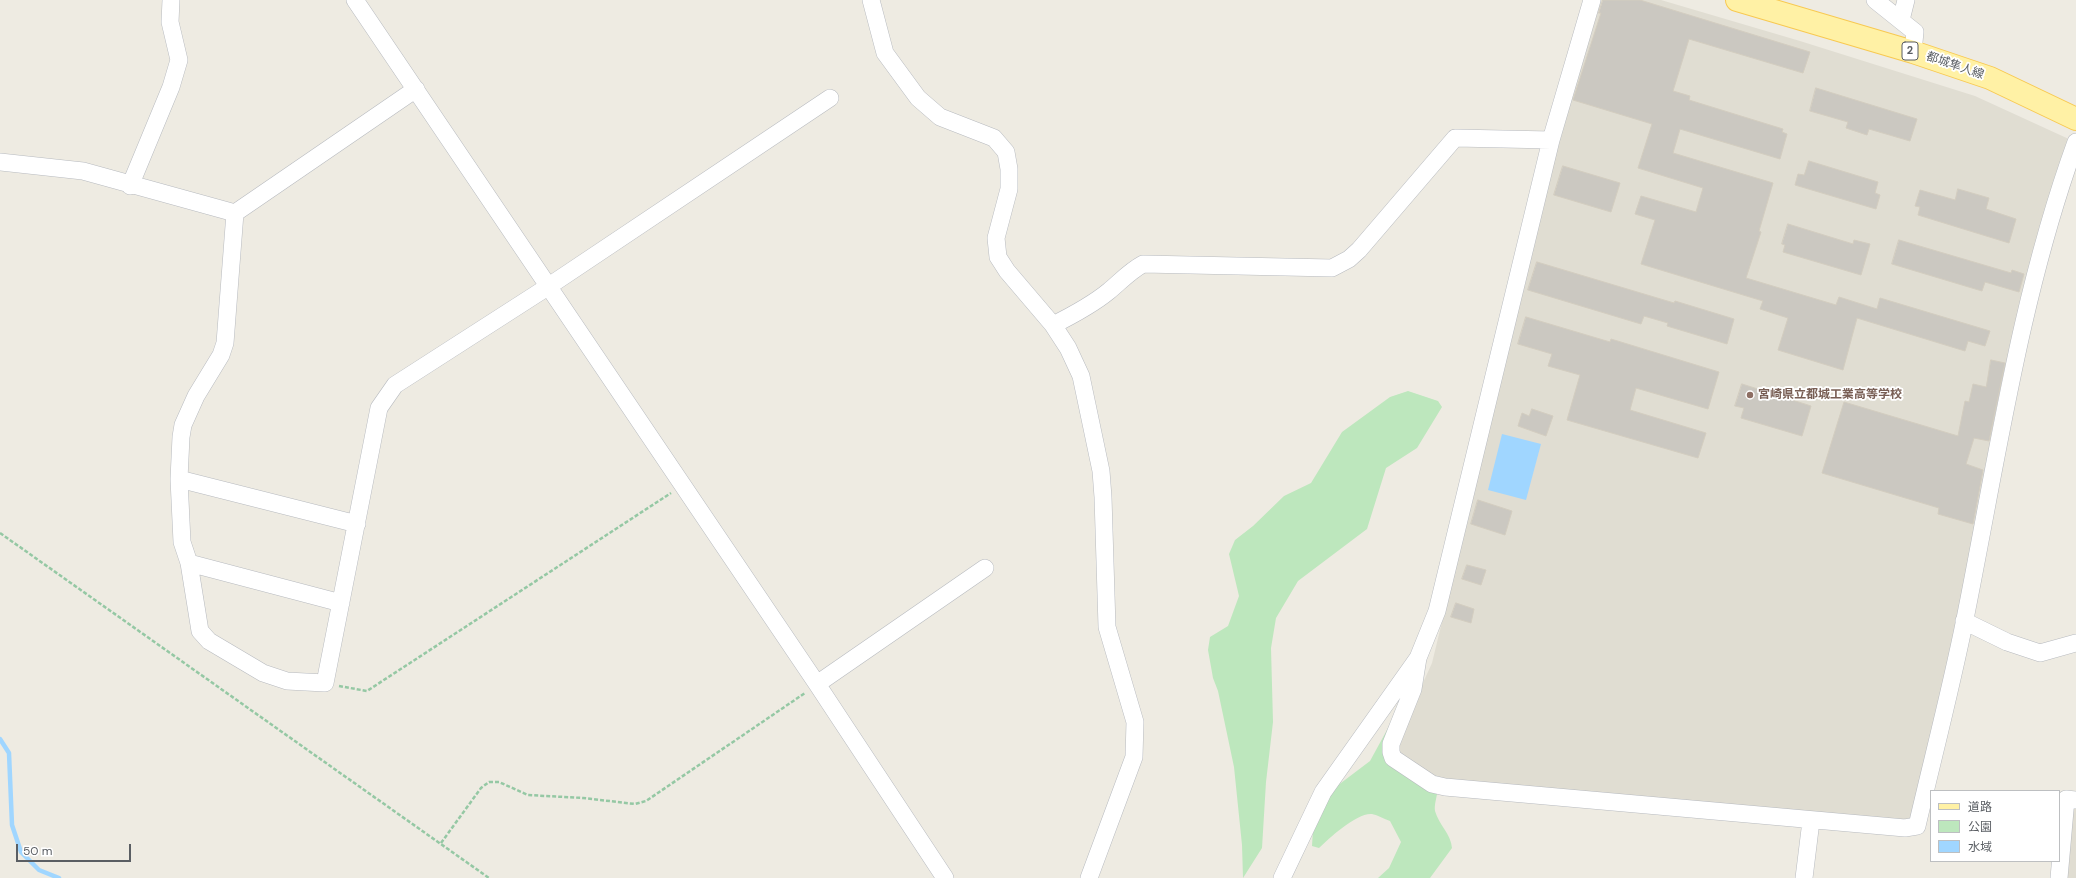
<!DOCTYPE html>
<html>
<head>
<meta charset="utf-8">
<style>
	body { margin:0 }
	#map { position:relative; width:2076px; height:878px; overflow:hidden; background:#eeebe2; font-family:"DM Sans","Noto Sans JP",sans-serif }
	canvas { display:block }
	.legend { position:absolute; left:1930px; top:790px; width:130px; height:72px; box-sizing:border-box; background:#fff; border:1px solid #bdbfc1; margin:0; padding:5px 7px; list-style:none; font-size:12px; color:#5a5e63 }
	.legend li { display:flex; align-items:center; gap:8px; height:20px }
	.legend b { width:20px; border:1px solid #bdbfc1 }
	.scale { position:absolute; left:16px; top:844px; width:115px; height:18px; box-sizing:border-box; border:2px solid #5a5e63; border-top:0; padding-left:5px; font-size:12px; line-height:14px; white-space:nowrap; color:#5a5e63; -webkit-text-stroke:3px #fff; paint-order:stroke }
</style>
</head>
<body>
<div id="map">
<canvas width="2076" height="878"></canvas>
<ul class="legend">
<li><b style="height:5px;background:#fff1a5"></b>道路</li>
<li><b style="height:11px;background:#bde7bd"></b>公園</li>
<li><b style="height:11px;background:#a0d6ff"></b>水域</li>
</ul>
<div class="scale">50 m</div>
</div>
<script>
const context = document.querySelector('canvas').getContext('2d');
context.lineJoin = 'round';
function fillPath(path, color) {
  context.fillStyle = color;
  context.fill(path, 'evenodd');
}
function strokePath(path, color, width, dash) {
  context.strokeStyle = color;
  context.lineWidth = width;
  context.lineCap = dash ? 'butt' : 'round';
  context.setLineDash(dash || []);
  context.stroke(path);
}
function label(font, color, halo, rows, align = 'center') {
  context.font = font + ' "DM Sans","Noto Sans JP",sans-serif';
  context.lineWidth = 3.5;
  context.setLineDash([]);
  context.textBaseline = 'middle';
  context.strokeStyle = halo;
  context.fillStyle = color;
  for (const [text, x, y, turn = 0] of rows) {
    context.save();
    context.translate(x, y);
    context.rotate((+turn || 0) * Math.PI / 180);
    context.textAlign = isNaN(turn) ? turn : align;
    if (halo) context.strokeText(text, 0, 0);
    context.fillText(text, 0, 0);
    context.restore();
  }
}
fillPath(new Path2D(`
	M1600,0H1661L1800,41L1975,96L2071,140L1911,825L1445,784L1397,756L1398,738L1432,663L1562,129Z
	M2076,806V878H2065L2072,811Z`), '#e0ddd2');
fillPath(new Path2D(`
	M1408,391L1438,401L1442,407L1417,448L1386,468L1367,529L1298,581L1276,618L1271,648L1273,722L1266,782L1262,848L1243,878L1242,845L1234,767L1218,691L1213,678L1208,650L1210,637L1228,626L1239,596L1229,554L1235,540L1253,526L1284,496L1311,483L1342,432L1390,397Z
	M1405,697L1386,743L1438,789C1437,796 1434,805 1435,811C1439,825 1451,834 1452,848L1430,878H1378L1389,868L1401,842L1390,821C1384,819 1378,815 1372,814C1358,812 1329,838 1319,848L1312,846L1313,829L1333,789L1370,761Z`), '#bde7bd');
fillPath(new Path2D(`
	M1502,434L1541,444L1526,500L1488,490Z`), '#a0d6ff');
strokePath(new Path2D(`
	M0,739L9,753L12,825L21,852L39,870L59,878`), '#a0d6ff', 4.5);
const building = new Path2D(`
	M1603,0H1640L1810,52L1803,73L1689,39L1673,91L1690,96L1689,100L1783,129L1782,132L1787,134L1780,159L1680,129L1673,153L1773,183L1759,231L1761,232L1746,278L1836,305L1839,297L1877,309L1880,298L1990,331L1985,346L1968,341L1965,351L1857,318L1843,370L1778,350L1788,318L1760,309L1763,301L1641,264L1655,220L1635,214L1641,196L1696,212L1703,188L1638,168L1652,124L1573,100L1601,13H1599Z
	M1816,88L1917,119L1910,141L1869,129L1867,135L1846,128L1848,122L1810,111Z
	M1809,161L1878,182L1875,193L1880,195L1876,209L1795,185L1798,174L1804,175Z
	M1563,166L1620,183L1611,212L1554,195Z
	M1958,189L1989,198L1986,209L2016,219L2009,243L1918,215L1920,207L1915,206L1920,190L1955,200Z
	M1788,224L1853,244L1854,240L1870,244L1861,275L1783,252L1785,245L1782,244Z
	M1899,240L2011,273L2012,270L2024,274L2019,292L1985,282L1982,291L1892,264Z
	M1537,262L1674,303L1675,301L1734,319L1727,344L1667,326L1668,323L1644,316L1641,324L1528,290Z
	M1526,317L1610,342L1611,339L1719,372L1708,409L1636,388L1630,410L1706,433L1698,458L1567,420L1580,375L1548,366L1552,354L1518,344Z
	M1991,360L2005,363L1989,441L1974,438L1966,464L1983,470L1973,524L1938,514L1939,508L1822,473L1844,402L1958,436L1965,401L1969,402L1973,384L1986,387Z
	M1742,384L1811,406L1802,436L1741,418L1744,408L1735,406Z
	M1532,409L1553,416L1546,436L1518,426L1522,413L1529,416Z
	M1478,500L1512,511L1505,535L1471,524Z
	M1467,565L1486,570L1481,585L1462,579Z
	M1456,603L1474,609L1471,623L1451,617Z`);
fillPath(building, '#cbc8c1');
strokePath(building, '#d3cdc0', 1);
const street = new Path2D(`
	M355,0L817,684L945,878
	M871,0L885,53L918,98L940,117L994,138L1006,152L1009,169V189L996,238L998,257L1007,271L1053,325L1068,348L1081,376L1101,471L1103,497L1107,627L1135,722L1134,757L1089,878
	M1875,0L1915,32L1913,52
	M1901,20L1906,0
	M416,89L235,213L225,343L221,355L196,396L183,425L181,437L179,479L182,542L189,563L200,631L209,641L263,673L287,681L325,683L379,408L395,385L549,286L830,98
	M0,162L83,171L235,213
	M130,186L171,87L179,60L170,22L171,0
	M1053,325C1073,315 1092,305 1109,291C1121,281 1130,271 1143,264L1332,268L1349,259L1359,250L1455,138L1551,140
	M179,479L357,524
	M189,563L341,603
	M1964,621L2007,642L2040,653L2076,643
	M1418,658L1413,689L1391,744V752L1393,758L1432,784L1445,787L1905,828L1917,826C1933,757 1951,689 1965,619C1997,460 2020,296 2076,142
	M817,684L985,568
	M1282,878L1323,792L1418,658L1437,611L1551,140L1592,0
	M1804,878L1811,821
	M2059,878L2066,799L2076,800`);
const primary = new Path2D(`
	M1737,0L1913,52L1990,78L2076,119`);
strokePath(street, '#b7babf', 18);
strokePath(primary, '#f8c951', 24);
strokePath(new Path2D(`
	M0,533L489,878
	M339,686L367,691L671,493
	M441,843L481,788L489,782H499L528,795L583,798L635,804L646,801L805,693`), '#95c8a4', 2.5, [4, 2]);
strokePath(street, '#fff', 17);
strokePath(primary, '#fff1a5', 22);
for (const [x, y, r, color] of [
	[1750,395,4,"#8d6e63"]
]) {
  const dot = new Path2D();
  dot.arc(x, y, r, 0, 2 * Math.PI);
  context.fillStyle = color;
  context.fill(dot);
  strokePath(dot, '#fff', 1.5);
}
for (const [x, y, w] of [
	[1910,51,16]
]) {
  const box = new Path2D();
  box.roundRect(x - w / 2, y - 9, w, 18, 3);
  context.fillStyle = '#fff';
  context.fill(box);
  strokePath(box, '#5a5e63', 1);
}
label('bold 11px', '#5a5e63', null, [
	["2",1910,51]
]);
label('12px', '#5a5e63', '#fff', [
	["都城隼人線",1955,66,19]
]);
label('bold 12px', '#785e54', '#fff', [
	["宮崎県立都城工業高等学校",1758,395]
], 'left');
</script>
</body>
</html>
